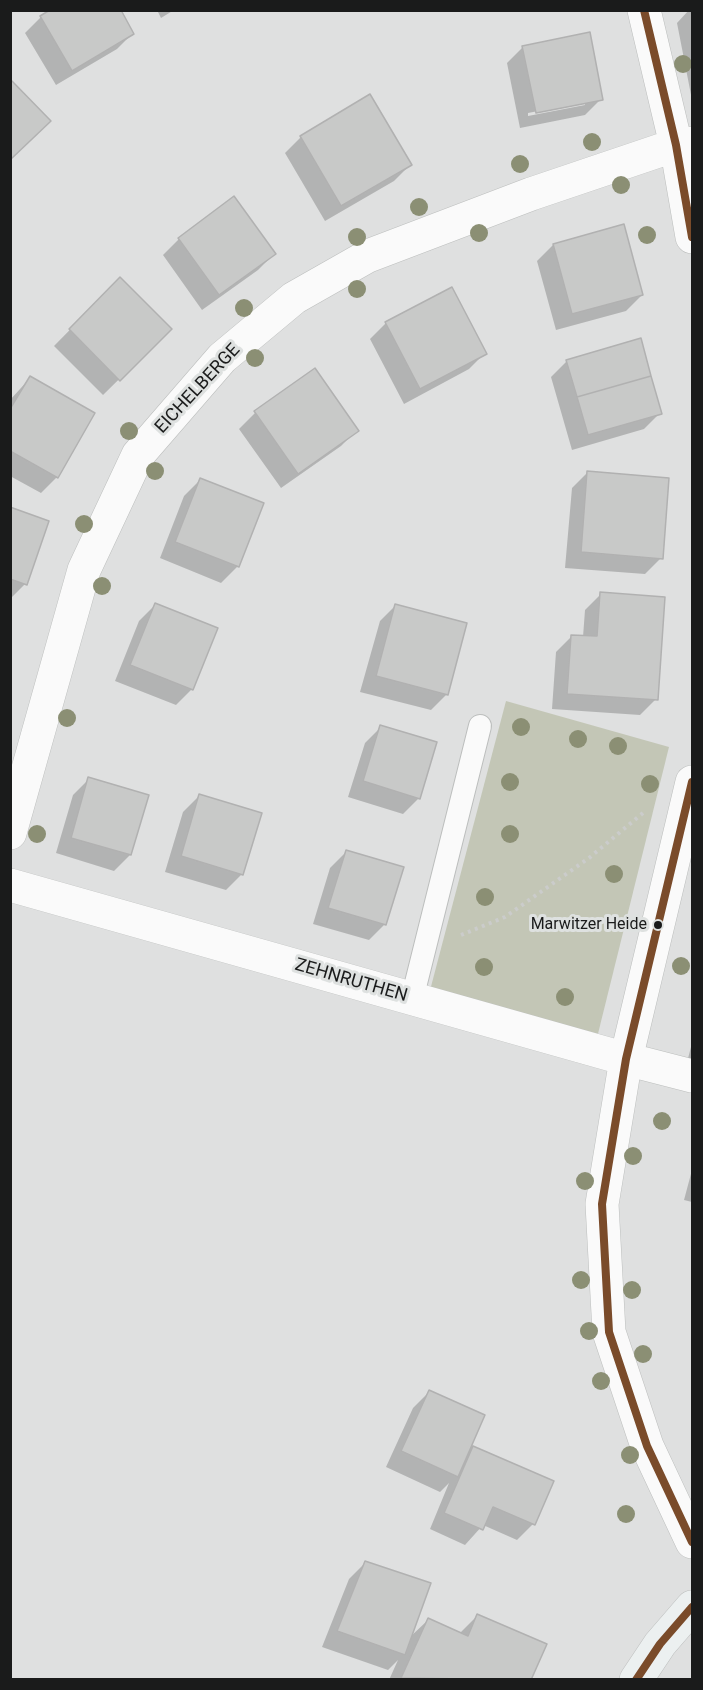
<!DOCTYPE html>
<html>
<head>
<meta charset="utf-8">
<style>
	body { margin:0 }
	#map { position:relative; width:703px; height:1690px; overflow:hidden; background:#dfe0e0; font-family:Roboto,sans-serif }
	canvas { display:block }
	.frame { position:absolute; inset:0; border:12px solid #1a1b1b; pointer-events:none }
</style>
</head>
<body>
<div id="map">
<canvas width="703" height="1690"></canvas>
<div class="frame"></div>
</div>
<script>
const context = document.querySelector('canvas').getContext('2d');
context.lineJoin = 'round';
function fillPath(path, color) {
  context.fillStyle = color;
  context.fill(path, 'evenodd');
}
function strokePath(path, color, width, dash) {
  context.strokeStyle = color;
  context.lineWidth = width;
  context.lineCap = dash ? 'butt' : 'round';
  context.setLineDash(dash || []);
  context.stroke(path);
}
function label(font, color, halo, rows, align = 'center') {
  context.font = font + ' Roboto,sans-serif';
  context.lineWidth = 6;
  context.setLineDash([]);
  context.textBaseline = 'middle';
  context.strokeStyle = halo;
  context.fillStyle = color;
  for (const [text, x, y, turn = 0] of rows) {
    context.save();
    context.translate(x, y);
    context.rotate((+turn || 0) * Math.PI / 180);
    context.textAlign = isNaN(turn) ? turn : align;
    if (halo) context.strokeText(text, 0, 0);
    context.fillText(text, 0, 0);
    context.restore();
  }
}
fillPath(new Path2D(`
	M506,701L669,747L590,1066L423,1017Z`), '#c3c6b6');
fillPath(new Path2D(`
	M157,10H174L161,18Z
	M689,10H692V100L677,23Z
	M41,17L133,33L117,49L56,85L25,33Z
	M523,47L601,99L585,115L520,128L507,63ZM585,102V105L528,116V113Z
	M301,137L410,165L394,181L325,221L285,153Z
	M234,199L274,254L258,270L202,310L163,255L179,239Z
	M553,245L642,295L626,311L556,330L537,261Z
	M120,279L170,329L103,395L54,346Z
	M386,323L485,353L469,369L404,404L370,339Z
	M567,361L660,413L644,429L572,450L551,377Z
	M315,371L357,430L341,446L281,488L239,429L255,413Z
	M30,378L93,414L57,477L41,493L10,476V400Z
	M588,472L661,558L645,574L565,568L572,488Z
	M200,480L262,504L237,567L221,583L160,558L184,496Z
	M10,509L25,584L10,599Z
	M601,594L656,699L640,715L552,709L556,652L572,636L583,637L585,610Z
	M155,605L192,689L176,705L115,681L139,621Z
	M396,605L447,694L431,710L360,692L380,621Z
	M381,727L419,798L403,814L348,797L365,743Z
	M89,779L130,855L114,871L56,853L73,795Z
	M199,796L242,874L226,890L165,872L183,812Z
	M346,852L385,924L369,940L313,924L330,868Z
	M692,1043V1072L685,1070Z
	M692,1170V1202L684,1200Z
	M429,1392L465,1457L474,1448L533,1524L517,1540L483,1525L465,1545L430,1529L449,1483L440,1492L386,1467L413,1408Z
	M365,1563L409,1638L428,1620L459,1634L477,1616L530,1680H389L398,1660L388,1670L322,1647L349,1579Z`), '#0003');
const building = new Path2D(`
	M50,10H121L134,34L72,71L40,16Z
	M590,32L603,100L536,113L522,46Z
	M12,81L51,121L10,160V83Z
	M370,94L412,165L341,206L300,136Z
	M234,196L276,254L219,295L178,238Z
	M624,224L643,295L572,314L553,244Z
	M120,277L172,329L120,381L69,329Z
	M452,287L487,354L420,389L385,322Z
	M641,338L651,376L577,397L566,360Z
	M315,368L359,431L298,474L254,411Z
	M30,376L95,413L58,478L10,451V409Z
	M651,376L662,414L588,435L577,397Z
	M587,471L669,478L663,559L581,552Z
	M200,478L264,503L239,567L175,542Z
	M10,507L49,521L27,585L10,579Z
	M600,592L665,597L658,700L567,694L571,635L597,636Z
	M155,603L218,628L193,690L130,665Z
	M395,604L467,623L448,695L376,676Z
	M380,725L437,742L420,799L363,781Z
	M88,777L149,795L131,855L71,838Z
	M199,794L262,813L243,875L181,856Z
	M346,850L404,867L386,925L328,908Z
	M429,1390L485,1415L458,1477L401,1451Z
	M473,1446L554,1481L535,1525L493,1507L483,1530L444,1513Z
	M365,1561L431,1583L405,1655L337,1631Z
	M477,1614L547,1644L531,1680L401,1678L428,1618L468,1636Z`);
fillPath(building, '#c8c9c8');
strokePath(building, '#b1b1b1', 1.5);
const lane = new Path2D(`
	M412,999L480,726`);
const street = new Path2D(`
	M644,10L676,145L692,237
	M692,782L626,1059L602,1204L609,1332L647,1446L692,1542
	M10,833L84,570L138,455L222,358L294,298L368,256L531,194L676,145L692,143
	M10,885L626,1059L692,1076`);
const secondary = new Path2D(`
	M636,1680L660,1644L692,1607`);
strokePath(lane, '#bcbebd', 24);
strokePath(street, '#bcbebd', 34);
strokePath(secondary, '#bcbebd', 34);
strokePath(new Path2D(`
	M461,935L505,917L589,858L643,813`), '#cbcccb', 4, [3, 4.5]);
strokePath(lane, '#fafafa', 22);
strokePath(street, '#fafafa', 33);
strokePath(secondary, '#ecf0f0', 33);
strokePath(new Path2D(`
	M644,10L676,145L692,237
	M692,782L626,1059L602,1204L609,1332L647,1446L692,1542
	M636,1680L660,1644L692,1607`), '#7a4b2a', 8);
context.fillStyle = '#8b8f74';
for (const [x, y] of [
	[683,64],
	[592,142],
	[520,164],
	[621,185],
	[419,207],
	[479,233],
	[647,235],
	[357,237],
	[357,289],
	[244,308],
	[255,358],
	[129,431],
	[155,471],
	[84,524],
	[102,586],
	[67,718],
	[521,727],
	[578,739],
	[618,746],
	[510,782],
	[650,784],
	[37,834],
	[510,834],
	[614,874],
	[485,897],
	[681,966],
	[484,967],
	[565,997],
	[662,1121],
	[633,1156],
	[585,1181],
	[581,1280],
	[632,1290],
	[589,1331],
	[643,1354],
	[601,1381],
	[630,1455],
	[626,1514]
]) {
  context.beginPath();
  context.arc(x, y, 9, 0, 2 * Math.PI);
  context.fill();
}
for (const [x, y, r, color] of [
	[658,925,5,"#1a1b1b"]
]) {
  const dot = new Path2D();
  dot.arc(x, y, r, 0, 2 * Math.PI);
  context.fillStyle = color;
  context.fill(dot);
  strokePath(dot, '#dee1e0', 2);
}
label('16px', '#1a1b1b', '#dee1e0', [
	["Marwitzer Heide",647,925]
], 'right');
label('18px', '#1a1b1b', '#dee1e0', [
	["EICHELBERGE",198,389,-47],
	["ZEHNRUTHEN",351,981,16]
]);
</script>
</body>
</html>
